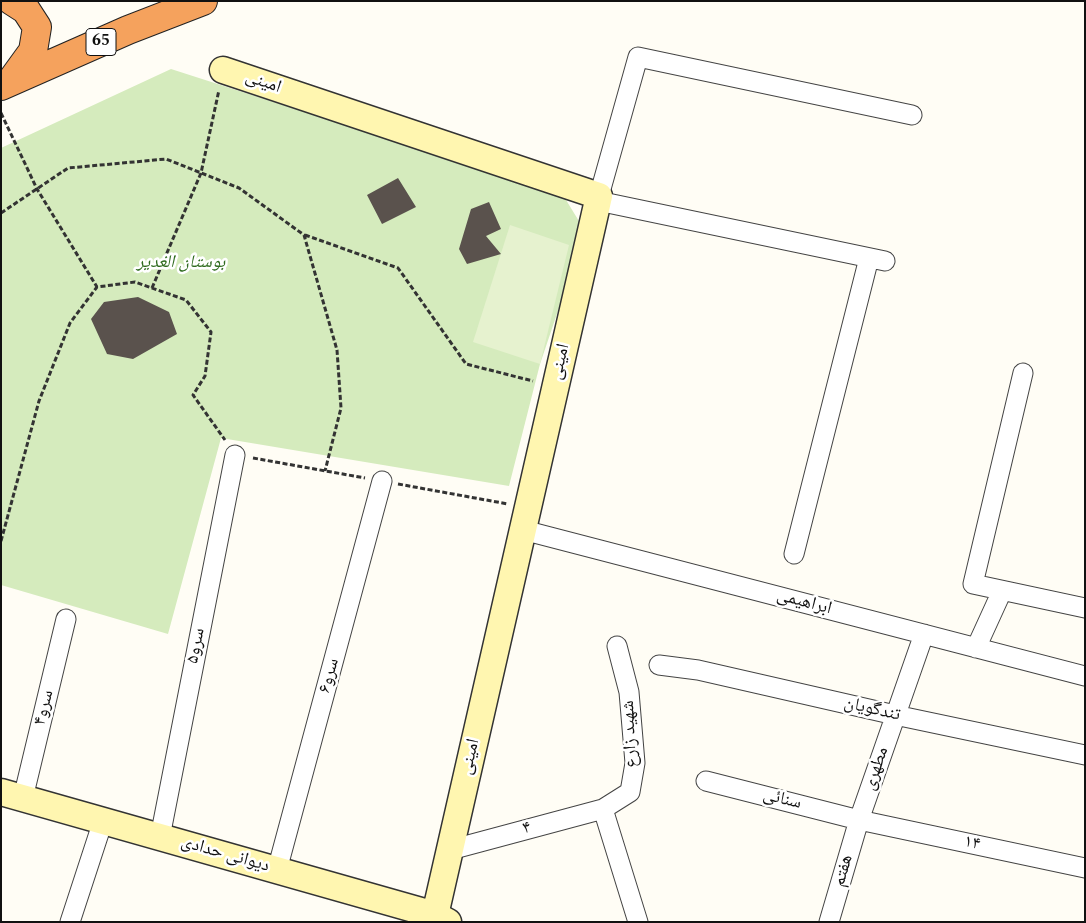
<!DOCTYPE html>
<html>
<head>
<meta charset="utf-8">
<style>
	body { margin:0 }
	#map { position:relative; width:1086px; height:923px; overflow:hidden; background:#fffdf5; font-family:Spectral,serif }
	canvas { display:block }
	.frame { position:absolute; inset:0; border:2px solid #111; pointer-events:none }
</style>
</head>
<body>
<div id="map">
<canvas width="1086" height="923"></canvas>
<div class="frame"></div>
</div>
<script>
const context = document.querySelector('canvas').getContext('2d');
context.lineJoin = 'round';
function fillPath(path, color) {
  context.fillStyle = color;
  context.fill(path, 'evenodd');
}
function strokePath(path, color, width, dash) {
  context.strokeStyle = color;
  context.lineWidth = width;
  context.lineCap = dash ? 'butt' : 'round';
  context.setLineDash(dash || []);
  context.stroke(path);
}
function label(font, color, halo, rows, align = 'center') {
  context.font = font + ' Spectral,"Noto Naskh Arabic",serif';
  context.lineWidth = 5;
  context.setLineDash([]);
  context.textBaseline = 'middle';
  context.strokeStyle = halo;
  context.fillStyle = color;
  for (const [text, x, y, turn = 0] of rows) {
    context.save();
    context.translate(x, y);
    context.rotate((+turn || 0) * Math.PI / 180);
    context.textAlign = isNaN(turn) ? turn : align;
    if (halo) context.strokeText(text, 0, 0);
    context.fillText(text, 0, 0);
    context.restore();
  }
}
fillPath(new Path2D(`
	M171,69L563,195L585,231L540,364L509,486L221,438L168,634L1,585V148Z`), '#d5ebbd');
fillPath(new Path2D(`
	M510,225L569,245L540,364L473,342Z`), '#e6f2cf');
fillPath(new Path2D(`
	M398,178L416,207L382,224L367,195Z
	M489,202L501,229L486,236L501,254L467,264L459,249L471,209Z
	M138,297L169,312L177,334L133,359L107,354L91,319L104,302Z`), '#5a524d');
const street = new Path2D(`
	M599,196L638,57L912,115
	M598,201L885,261
	M1023,373L973,584L1085,608
	M523,530L1085,676
	M794,554L869,258
	M617,646L629,692L635,763L630,792L603,809L638,922
	M976,648L1002,591
	M659,665L698,670L895,715L1085,755
	M706,781L859,820L1085,868
	M23,798L66,619
	M160,837L235,455
	M450,850L603,809
	M277,870L382,481
	M70,922L103,821
	M829,922L859,820L924,634`);
const secondary = new Path2D(`
	M223,70L599,196L435,915
	M1,792L435,915L448,922`);
const highway = new Path2D(`
	M12,80L33,51L37,27L26,10L12,1
	M1,86L128,30L203,1`);
strokePath(street, '#444', 21);
strokePath(secondary, '#333', 29);
strokePath(highway, '#222', 30);
strokePath(new Path2D(`
	M1,113L37,189L97,287L135,282L186,300L211,332L205,376L193,395L225,440
	M1,213L68,168L166,159L239,188L304,235L337,350L341,408L325,471
	M305,235L398,268L466,364L533,381
	M152,288L201,173L219,90
	M253,458L365,478
	M398,484L508,504
	M1,541L39,401L70,323L97,287`), '#333', 3, [5, 2.5]);
strokePath(street, '#fff', 19);
strokePath(secondary, '#fff6b0', 26);
strokePath(highway, '#f5a25d', 28);
for (const [x, y, w] of [
	[101,42,30]
]) {
  const box = new Path2D();
  box.roundRect(x - w / 2, y - 13.5, w, 27, 4);
  context.fillStyle = '#fff';
  context.fill(box);
  strokePath(box, '#111', 1);
}
label('bold 16px', '#111', null, [
	["65",101,42]
]);
label('18px', '#111', '#fff', [
	["امینی",263,83,19],
	["امینی",561,362,-77],
	["ابراهیمی",804,603,15],
	["سرو۵",197,646,-79],
	["سرو۶",330,676,-75],
	["سرو۴",45,708,-76],
	["تندگویان",872,710,13],
	["شهید زارع",631,734,-93],
	["امینی",471,757,-77],
	["مطهری",877,769,-71],
	["سنائی",782,800,14],
	["۴",527,829,-15],
	["۱۴",972,844,12],
	["دیوانی حدادی",225,855,16],
	["هفتم",844,871,-74]
]);
label('italic 18px', '#2f6b1f', '#fff', [
	["بوستان الغدیر",181,263]
]);
</script>
</body>
</html>
